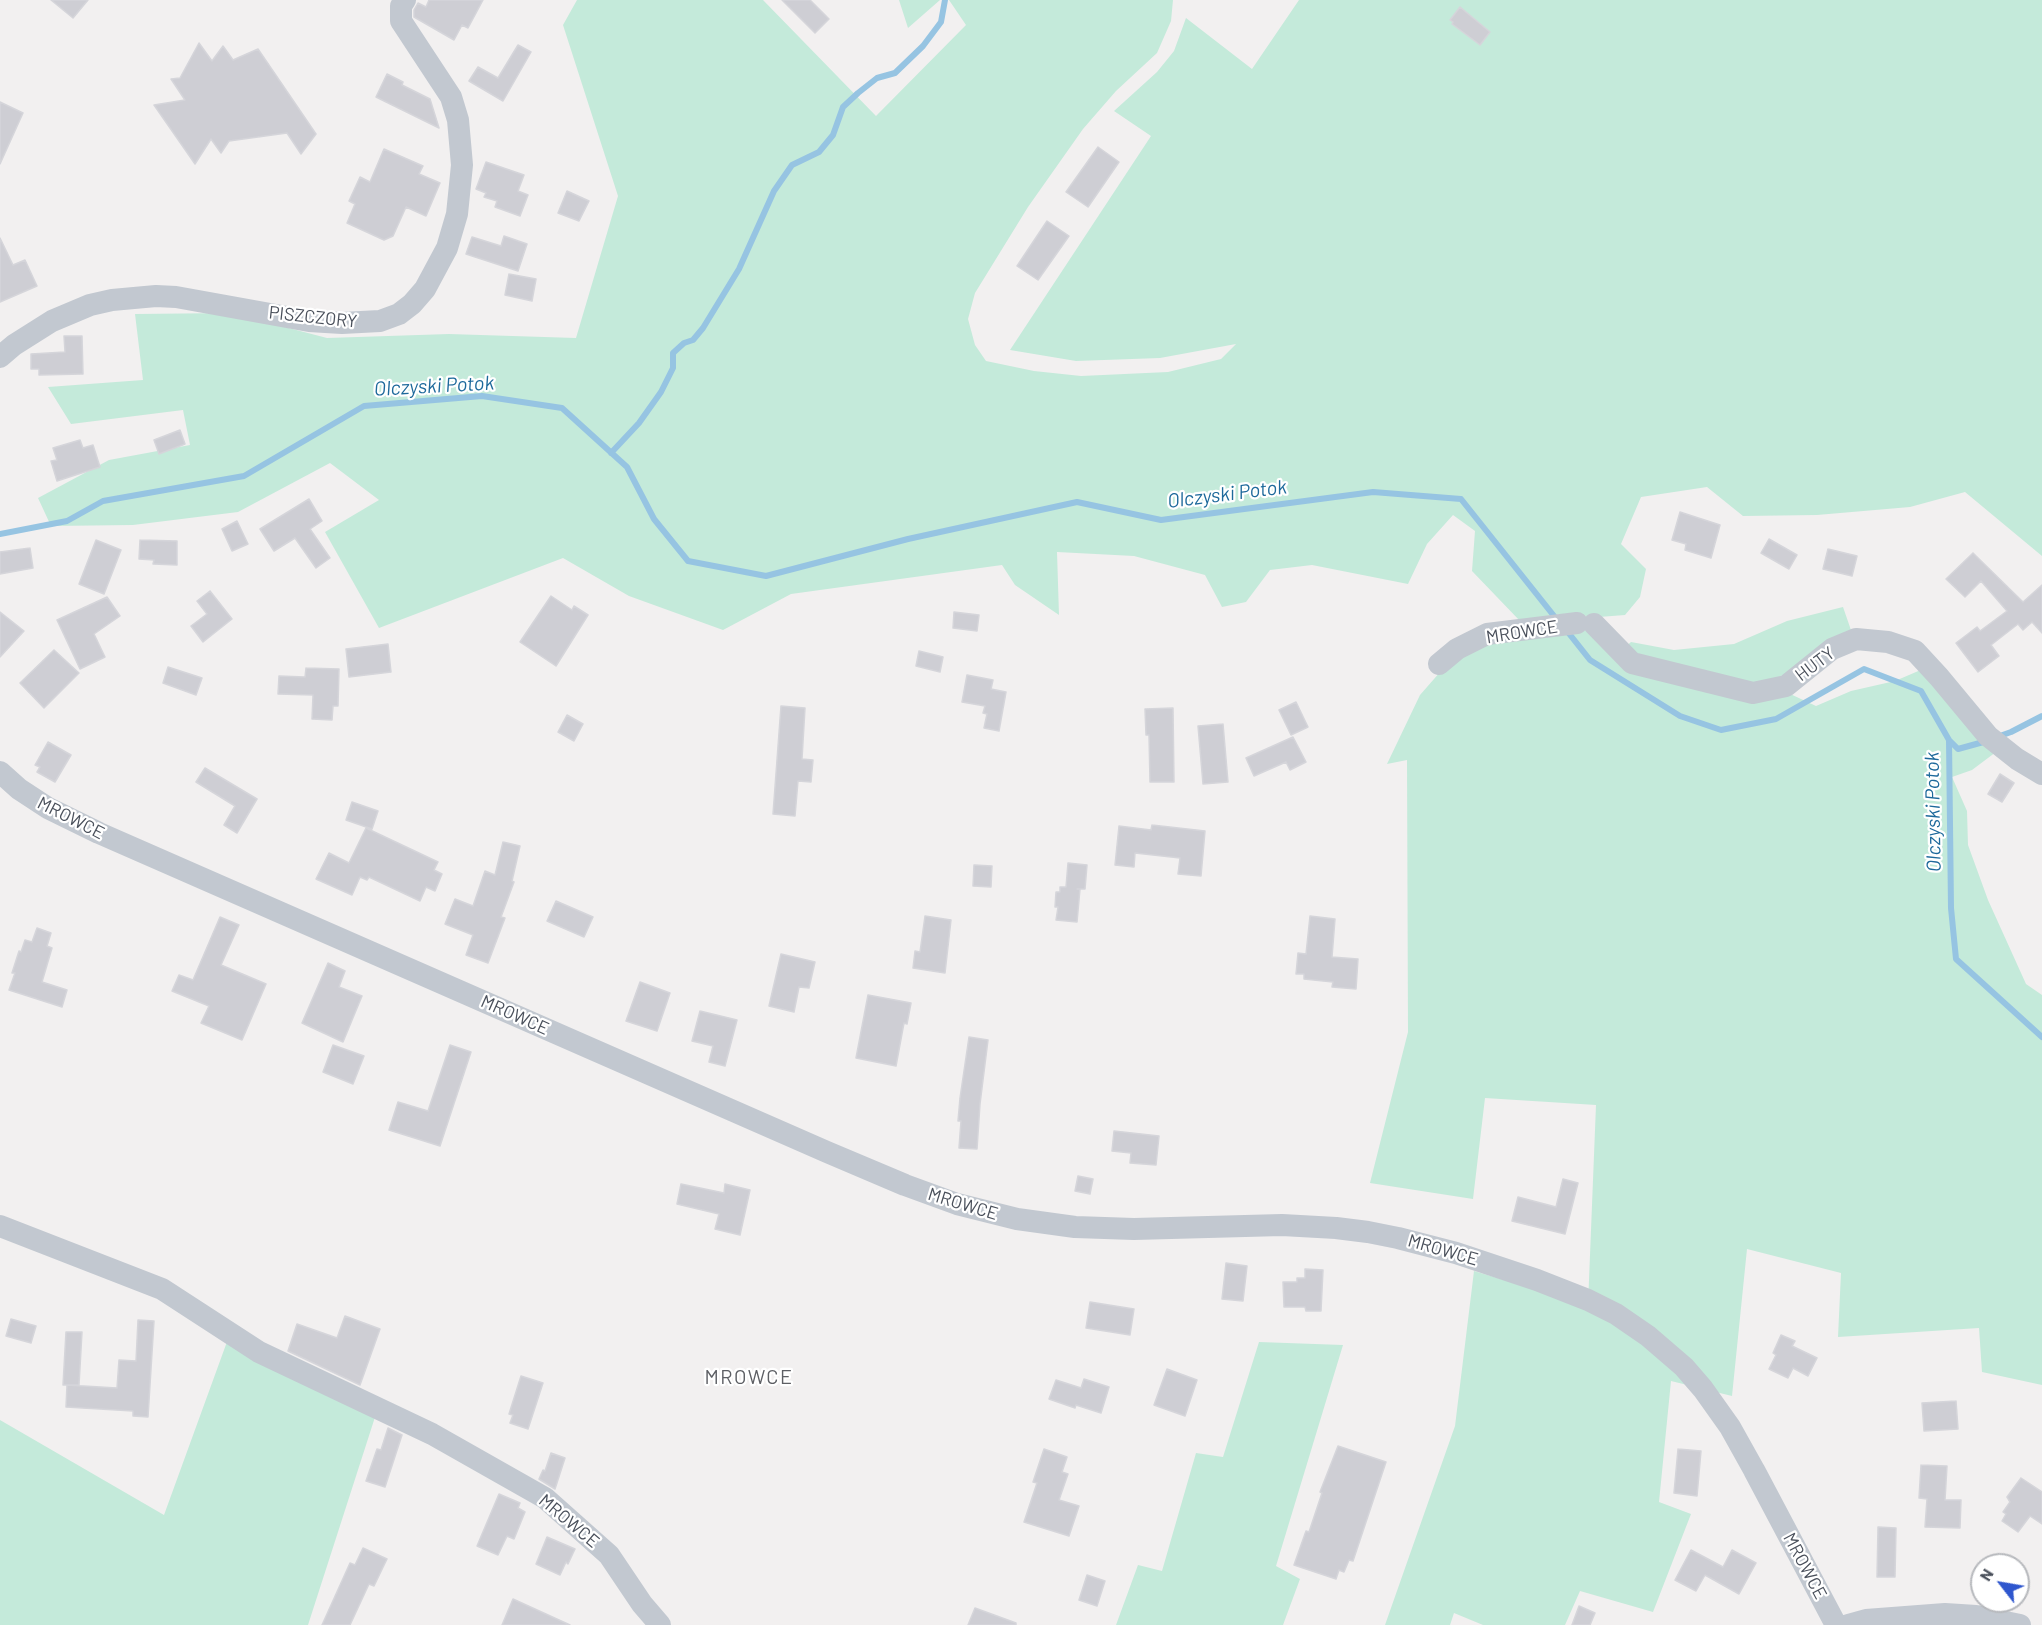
<!DOCTYPE html>
<html>
<head>
<meta charset="utf-8">
<style>
  body { margin:0 }
  #map { position:relative; width:2042px; height:1625px; overflow:hidden; background:#f2f0f0; font-family:Barlow,sans-serif }
  canvas { display:block }
  .north { position:absolute; left:1970px; top:1553px; width:60px; height:60px; box-sizing:border-box; background:#fff; border:2px solid #b7b9bd; border-radius:50%; rotate:301deg; font-size:16px; font-weight:700; line-height:24px; text-align:center; color:#4a505b }
  .north::after { content:''; display:block; margin:auto; width:21px; height:27px; background:#2e56ce; clip-path:polygon(50% 0,100% 100%,50% 72%,0 100%) }
</style>
</head>
<body>
<div id="map">
<canvas width="2042" height="1625"></canvas>
<div class="north">N</div>
</div>
<script>
const ctx = document.querySelector('canvas').getContext('2d');
ctx.lineJoin = 'round';
function fillPath(path, color) {
  ctx.fillStyle = color;
  ctx.fill(path, 'evenodd');
}
function poly(rows) {
  const path = new Path2D();
  for (const r of rows) {
    path.moveTo(r[0], r[1]);
    for (let i = 2; i < r.length; i += 2) path.lineTo(r[i], r[i + 1]);
  }
  return path;
}
function strokePath(path, color, width, dash) {
  ctx.strokeStyle = color;
  ctx.lineWidth = width;
  ctx.lineCap = dash ? 'butt' : 'round';
  ctx.setLineDash(dash || []);
  ctx.stroke(path);
}
function label(font, color, halo, rows, align = 'center') {
  ctx.font = font + ' Barlow,sans-serif';
  ctx.lineWidth = 4.5;
  ctx.setLineDash([]);
  ctx.textBaseline = 'middle';
  ctx.strokeStyle = halo;
  ctx.fillStyle = color;
  for (const [text, x, y, turn = 0] of rows) {
    ctx.save();
    ctx.translate(x, y);
    ctx.rotate((+turn || 0) * Math.PI / 180);
    ctx.textAlign = isNaN(turn) ? turn : align;
    if (halo) ctx.strokeText(text, 0, 0);
    ctx.fillText(text, 0, 0);
    ctx.restore();
  }
}
const green = poly([
  [577,0,763,0,876,116,966,25,949,0,1173,0,1171,21,1157,53,1116,91,1083,129,1028,207,975,293,968,319,975,345,986,361,1034,371,1081,376,1168,372,1221,359,1236,344,1160,358,1076,361,1010,350,1151,136,1114,111,1157,72,1174,51,1186,18,1252,69,1299,0,2042,0,2042,556,1965,492,1910,507,1817,515,1743,516,1707,487,1641,497,1621,544,1646,569,1640,597,1625,615,1599,617,1561,614,1520,621,1472,571,1475,531,1453,515,1427,544,1408,584,1312,565,1270,570,1246,602,1222,607,1205,575,1134,556,1057,552,1059,615,1015,585,1002,565,791,594,723,630,629,596,563,558,379,628,325,532,379,500,330,463,238,512,133,525,51,526,38,498,109,460,190,445,183,410,71,424,48,387,143,380,135,314,231,313,327,338,449,334,576,338,618,196,563,25],
  [899,0,940,0,908,28],
  [1843,607,1852,633,1792,671,1757,687,1644,662,1624,648,1631,642,1674,650,1734,644,1787,621],
  [1589,630,1633,669,1786,692,1816,706,1851,691,1895,681,1923,669,1996,752,1972,770,1952,777,1967,811,1968,845,1988,900,2026,984,2042,995,2042,1385,1982,1372,1979,1328,1838,1337,1841,1273,1747,1249,1732,1396,1671,1381,1659,1502,1691,1514,1653,1612,1580,1591,1565,1625,1483,1625,1454,1613,1450,1625,1385,1625,1455,1426,1474,1271,1588,1305,1596,1105,1485,1098,1473,1199,1370,1183,1408,1032,1407,760,1387,764,1420,695,1455,655,1488,640],
  [228,1339,376,1414,308,1625,0,1625,0,1420,164,1515],
  [1259,1342,1343,1345,1276,1566,1300,1579,1283,1625,1116,1625,1138,1565,1162,1571,1196,1453,1223,1457]
]);
const stream = poly([
  [611,453,639,423,661,392,673,368,673,353,684,343,693,340,703,328,739,269,774,191,792,165,819,152,833,135,843,107,858,93,877,78,895,73,923,46,941,22,945,0],
  [0,534,67,521,103,501,244,476,364,406,482,396,562,408,627,467,654,519,688,561,766,576,908,539,1077,502,1161,520,1373,492,1461,499,1558,621],
  [1567,631,1590,660,1680,716,1721,730,1776,719,1864,669,1921,691,1949,740,1951,908,1956,959,2042,1037],
  [1997,737,2011,732,2042,716],
  [1949,740,1958,749,1987,741]
]);
const building = poly([
  [51,0,88,0,73,18,51,0],
  [429,0,483,0,468,28,462,25,454,40,414,17,414,10,418,3,426,7,429,0],
  [782,0,810,0,829,19,815,33,782,0],
  [1460,7,1490,32,1480,45,1452,24,1453,22,1450,20,1460,7],
  [199,43,212,61,223,46,233,60,258,49,316,134,301,154,287,133,229,141,221,153,211,139,195,164,154,105,185,100,171,79,180,78,199,43],
  [518,45,531,52,503,101,469,81,478,67,498,78,518,45],
  [387,74,403,82,402,85,430,99,439,128,376,97,387,74],
  [0,102,23,113,0,164,0,102],
  [1098,147,1119,162,1088,207,1066,192,1098,147],
  [384,149,423,166,419,174,440,183,426,216,406,207,393,236,384,240,347,223,355,204,349,201,360,177,370,182,384,149],
  [486,162,524,175,518,191,528,195,520,216,495,207,497,201,484,197,486,193,476,189,486,162],
  [567,191,589,201,579,221,558,213,567,191],
  [1047,221,1069,236,1038,280,1017,266,1047,221],
  [504,236,527,244,518,271,466,254,472,237,501,246,504,236],
  [0,238,13,265,25,260,37,286,0,302,0,238],
  [509,274,536,279,532,301,505,295,509,274],
  [64,336,82,336,83,374,39,375,39,369,31,369,31,354,65,352,64,336],
  [180,430,185,444,159,454,154,440,180,430],
  [80,440,83,448,93,445,100,467,57,481,51,461,57,460,53,448,80,440],
  [309,499,322,521,310,529,330,558,316,568,295,538,274,551,260,529,309,499],
  [1680,512,1720,525,1711,558,1685,550,1686,544,1672,540,1680,512],
  [237,521,248,544,232,551,222,529,237,521],
  [1769,539,1797,555,1789,569,1761,553,1769,539],
  [96,540,121,550,104,594,79,584,96,540],
  [140,540,177,541,177,565,153,564,154,560,139,559,140,540],
  [30,548,33,568,0,574,0,552,30,548],
  [1828,549,1857,556,1852,576,1823,569,1828,549],
  [1973,553,2023,602,2042,585,2042,633,2032,622,2023,630,2018,624,1991,645,1999,656,1978,672,1956,643,1977,627,1980,631,2007,611,1981,581,1965,597,1946,579,1973,553],
  [210,591,232,619,203,642,191,626,207,614,197,601,210,591],
  [551,596,572,610,574,606,588,615,556,666,520,642,551,596],
  [107,597,120,616,94,634,105,657,80,669,57,620,107,597],
  [0,612,24,631,0,657,0,612],
  [954,612,979,615,977,631,953,628,954,612],
  [388,644,391,672,349,677,346,649,388,644],
  [54,650,79,673,44,708,20,683,54,650],
  [919,651,943,657,940,672,916,666,919,651],
  [168,667,202,678,196,695,163,683,168,667],
  [306,668,339,669,338,706,333,706,332,720,312,719,313,695,278,694,279,676,305,677,306,668],
  [967,675,993,680,991,689,1006,692,999,731,984,728,987,714,983,713,985,706,962,702,967,675],
  [1296,702,1308,727,1291,735,1279,710,1296,702],
  [781,706,805,708,802,759,813,760,811,782,798,781,795,816,773,814,781,706],
  [1173,708,1174,782,1150,782,1149,735,1146,735,1145,709,1173,708],
  [567,715,583,724,574,741,558,732,567,715],
  [1223,724,1228,782,1203,784,1198,726,1223,724],
  [1293,737,1306,762,1290,770,1286,762,1254,776,1246,758,1293,737],
  [48,742,71,755,55,782,37,772,40,767,35,765,48,742],
  [205,768,257,799,237,833,224,825,235,806,196,782,205,768],
  [2000,774,2014,783,2002,802,1988,794,2000,774],
  [352,802,378,811,372,829,346,820,352,802],
  [1152,825,1205,831,1201,876,1178,874,1180,858,1135,853,1134,867,1115,865,1119,826,1151,830,1152,825],
  [366,828,438,862,434,870,442,874,435,891,426,887,420,901,369,877,367,880,360,877,352,895,316,879,329,853,349,863,366,828],
  [503,842,520,846,512,881,514,882,501,917,505,918,488,963,466,955,473,935,445,924,455,899,473,906,485,871,495,875,503,842],
  [1068,863,1087,865,1085,889,1077,889,1080,889,1077,922,1056,920,1058,907,1055,907,1056,892,1060,892,1060,887,1066,887,1068,863],
  [974,865,992,866,991,887,973,886,974,865],
  [556,901,593,917,584,937,547,921,556,901],
  [925,916,951,920,945,973,913,968,915,951,920,952,925,916],
  [1310,916,1335,919,1332,957,1358,959,1356,989,1332,987,1333,982,1304,979,1304,974,1296,974,1298,953,1306,954,1310,916],
  [220,917,239,925,221,965,266,984,242,1040,201,1023,209,1006,172,991,179,975,193,980,220,917],
  [37,928,51,933,47,946,52,948,42,982,67,990,62,1007,9,990,15,973,12,973,19,951,21,952,25,940,32,942,37,928],
  [781,954,815,962,809,988,799,987,794,1012,769,1006,781,954],
  [328,963,345,971,339,987,362,996,343,1042,302,1023,328,963],
  [640,982,670,993,657,1031,626,1021,640,982],
  [868,995,911,1003,907,1024,904,1023,896,1066,856,1058,868,995],
  [700,1011,737,1020,725,1066,709,1062,713,1046,692,1041,700,1011],
  [969,1037,988,1040,980,1104,977,1149,959,1148,961,1121,958,1121,960,1098,969,1037],
  [333,1045,364,1056,353,1084,323,1072,333,1045],
  [450,1045,471,1052,440,1146,389,1130,398,1102,428,1111,450,1045],
  [1114,1131,1159,1136,1156,1165,1130,1163,1131,1153,1112,1151,1114,1131],
  [1078,1176,1093,1179,1090,1194,1075,1191,1078,1176],
  [1563,1179,1578,1183,1565,1234,1512,1221,1518,1197,1556,1207,1563,1179],
  [681,1184,724,1193,725,1184,750,1190,740,1235,715,1229,719,1214,677,1204,681,1184],
  [1226,1263,1247,1266,1243,1301,1222,1299,1226,1263],
  [1305,1269,1323,1270,1321,1311,1306,1311,1305,1307,1284,1307,1283,1282,1297,1282,1297,1278,1305,1278,1305,1269],
  [1090,1302,1134,1309,1130,1335,1086,1328,1090,1302],
  [345,1316,380,1329,360,1385,288,1351,297,1324,337,1338,345,1316],
  [11,1319,36,1326,31,1343,6,1336,11,1319],
  [138,1320,154,1321,148,1417,133,1416,133,1411,66,1407,67,1385,117,1388,119,1360,136,1361,138,1320],
  [66,1332,82,1332,79,1385,63,1385,66,1332],
  [1781,1335,1795,1341,1792,1346,1817,1358,1808,1376,1793,1368,1788,1378,1769,1369,1776,1355,1773,1353,1781,1335],
  [1167,1369,1197,1380,1185,1416,1154,1405,1167,1369],
  [521,1376,543,1383,528,1429,510,1423,513,1415,509,1414,521,1376],
  [1084,1379,1109,1387,1101,1413,1076,1405,1075,1408,1049,1399,1056,1380,1081,1388,1084,1379],
  [1956,1401,1958,1429,1924,1431,1922,1403,1956,1401],
  [388,1428,402,1435,385,1487,366,1481,377,1449,381,1450,388,1428],
  [1338,1446,1386,1462,1353,1561,1349,1560,1344,1572,1339,1570,1336,1579,1294,1565,1306,1531,1309,1532,1322,1493,1320,1492,1338,1446],
  [1044,1449,1067,1457,1062,1472,1068,1474,1059,1500,1079,1506,1069,1536,1024,1522,1037,1483,1033,1482,1044,1449],
  [1678,1449,1701,1451,1697,1496,1674,1493,1678,1449],
  [551,1453,565,1458,555,1489,539,1479,543,1470,545,1471,551,1453],
  [1921,1465,1947,1466,1945,1500,1961,1500,1960,1528,1925,1527,1927,1499,1919,1498,1921,1465],
  [2021,1478,2042,1492,2042,1524,2030,1516,2018,1532,2002,1521,2006,1514,2003,1512,2010,1502,2007,1497,2021,1478],
  [499,1494,520,1503,518,1508,525,1512,514,1539,507,1536,498,1555,477,1546,499,1494],
  [1878,1527,1896,1528,1895,1577,1877,1577,1878,1527],
  [547,1537,575,1549,568,1564,566,1562,560,1575,536,1564,547,1537],
  [363,1548,387,1559,374,1586,369,1584,350,1625,322,1625,350,1563,355,1565,363,1548],
  [1691,1550,1723,1567,1732,1550,1756,1563,1739,1594,1705,1575,1696,1591,1675,1580,1691,1550],
  [1087,1575,1105,1581,1097,1606,1079,1600,1087,1575],
  [513,1599,570,1625,502,1625,513,1599],
  [1579,1606,1595,1613,1590,1625,1572,1625,1579,1606],
  [975,1608,1016,1623,1016,1625,968,1625,975,1608]
]);
const minor = poly([
  [0,357,14,345,52,321,90,305,112,300,156,296,176,297,309,321,342,323,380,321,399,314,412,304,425,289,447,248,457,214,462,165,458,120,451,97,401,21,401,6,405,0],
  [1594,624,1632,663,1753,693,1786,686,1832,649,1856,639,1888,642,1915,651,1939,677,1988,736,2017,759,2042,774],
  [1439,664,1457,649,1487,634,1577,623],
  [0,772,19,789,48,808,99,833,827,1152,905,1185,957,1204,1017,1219,1075,1227,1134,1229,1282,1225,1336,1228,1368,1232,1398,1238,1456,1253,1537,1280,1588,1300,1616,1314,1648,1336,1684,1367,1703,1389,1730,1427,1754,1470,1836,1625],
  [0,1226,162,1289,259,1352,432,1434,545,1498,609,1555,642,1604,660,1625],
  [1848,1625,1866,1620,1945,1614,1976,1616,2020,1625]
]);
const streetNames = [
  ["PISZCZORY",313,317,6],
  ["MROWCE",1522,632,-9],
  ["HUTY",1815,664,-37],
  ["MROWCE",71,818,27],
  ["MROWCE",515,1015,24],
  ["MROWCE",963,1204,17],
  ["MROWCE",1443,1250,16],
  ["MROWCE",569,1521,40],
  ["MROWCE",1805,1566,62]
];
const waterNames = [
  ["Olczyski Potok",434,386,-3],
  ["Olczyski Potok",1227,494,-7],
  ["Olczyski Potok",1933,812,-91]
];
const neighbourhoodNames = [
  ["MROWCE",749,1377]
];
fillPath(green, '#c4eada');
strokePath(stream, '#96c4e2', 6);
fillPath(building, '#ceced4');
strokePath(building, '#d5d5da', 1.5);
strokePath(minor, '#c2c8d0', 22);
label('18px', '#4a505b', '#fff', streetNames);
label('italic 20px', '#1d699b', '#fff', waterNames);
ctx.letterSpacing = '1.5px';
label('20px', '#5d5f64', '#fff', neighbourhoodNames);
ctx.letterSpacing = '0px';
</script>
</body>
</html>
